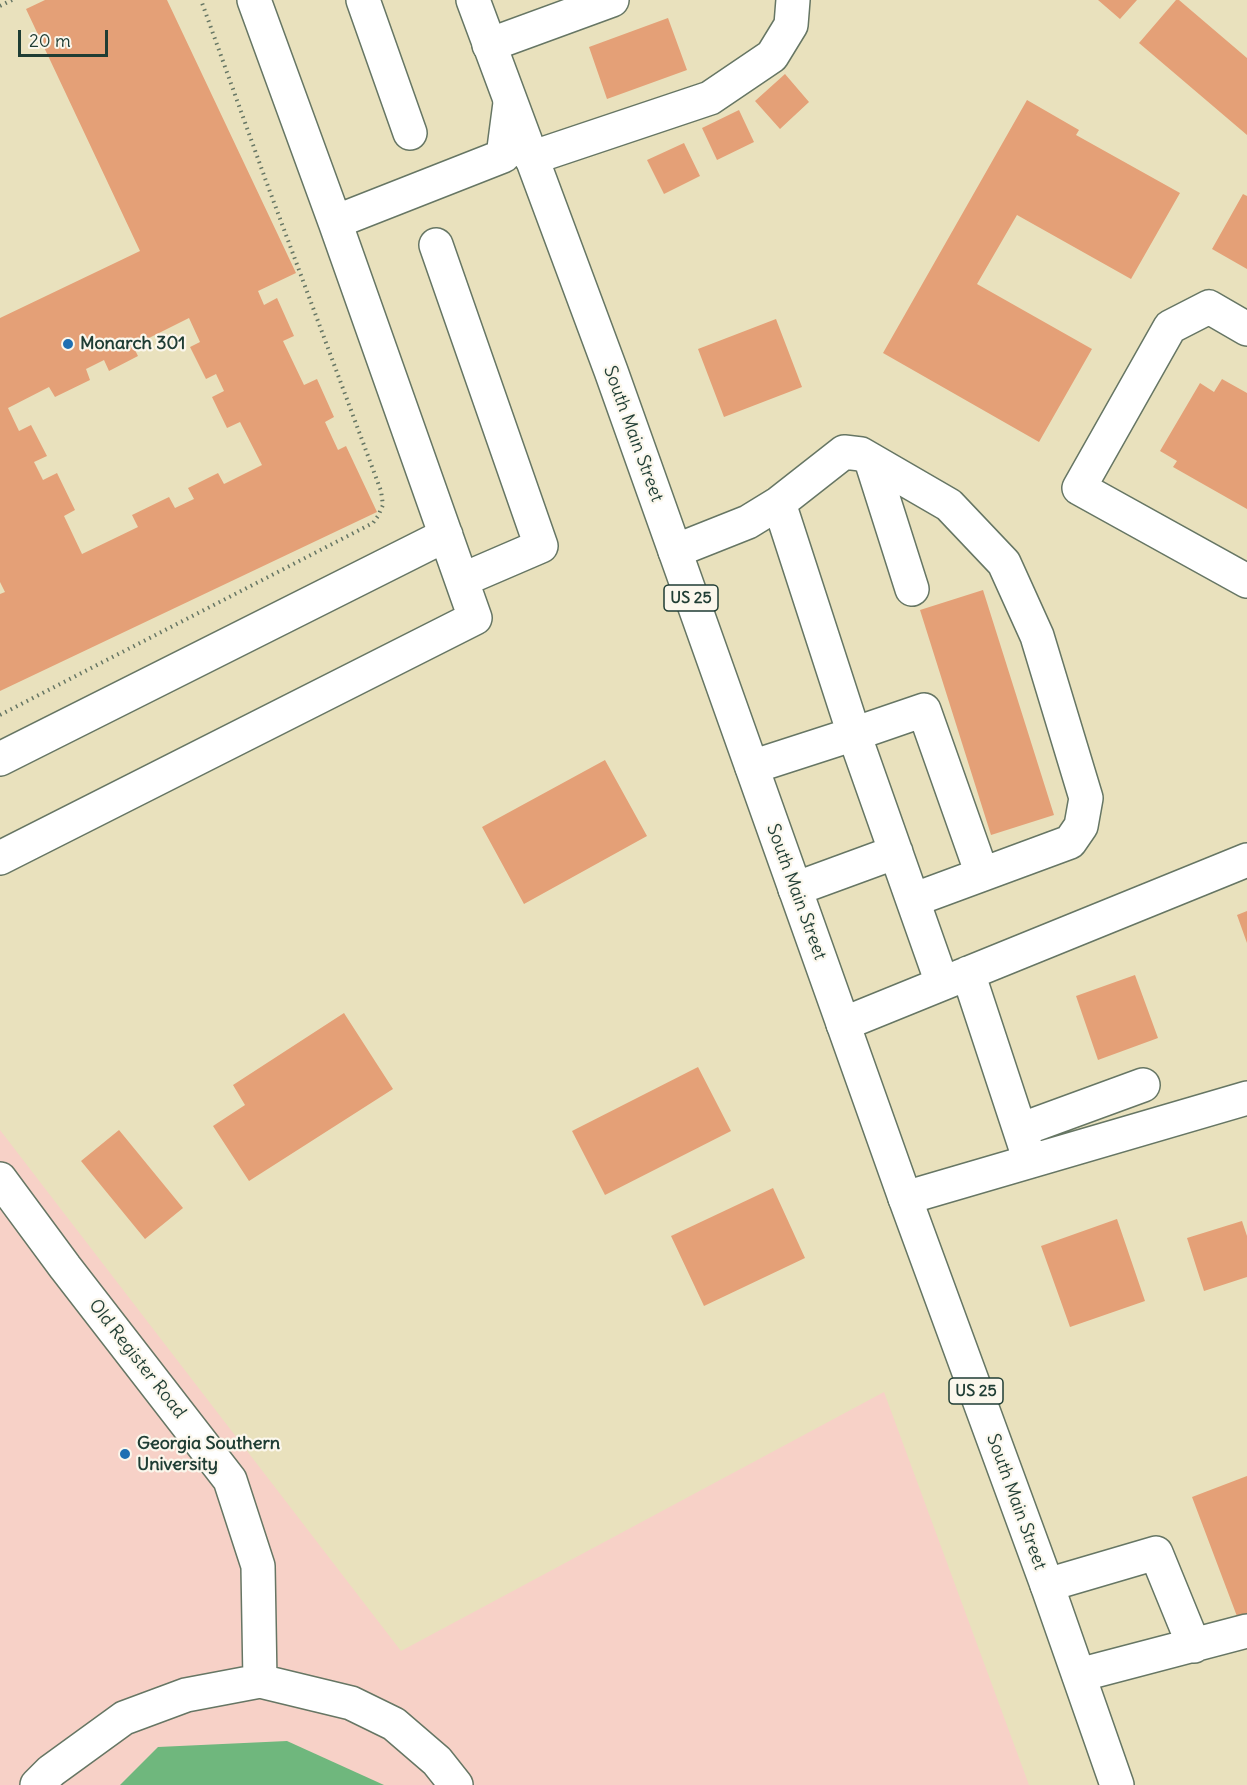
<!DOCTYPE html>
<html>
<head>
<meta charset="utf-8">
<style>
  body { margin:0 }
  #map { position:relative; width:1247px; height:1785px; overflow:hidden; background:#e9e1bd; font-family:Delius,sans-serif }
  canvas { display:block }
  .scale { position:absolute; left:18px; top:30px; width:90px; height:27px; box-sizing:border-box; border:3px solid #1f3d34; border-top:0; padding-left:8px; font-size:18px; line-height:21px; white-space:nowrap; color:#1f3d34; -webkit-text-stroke:4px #fbf7ec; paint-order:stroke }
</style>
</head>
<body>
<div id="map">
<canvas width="1247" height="1785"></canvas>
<div class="scale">20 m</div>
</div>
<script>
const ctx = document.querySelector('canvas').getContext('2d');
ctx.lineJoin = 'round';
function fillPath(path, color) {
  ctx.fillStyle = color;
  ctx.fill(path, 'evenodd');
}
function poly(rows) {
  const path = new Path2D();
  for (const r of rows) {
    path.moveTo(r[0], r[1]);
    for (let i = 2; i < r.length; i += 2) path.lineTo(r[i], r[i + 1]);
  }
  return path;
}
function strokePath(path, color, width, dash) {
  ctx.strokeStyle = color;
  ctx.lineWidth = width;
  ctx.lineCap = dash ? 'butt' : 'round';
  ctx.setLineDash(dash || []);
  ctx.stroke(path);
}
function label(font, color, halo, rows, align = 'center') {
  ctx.font = font + ' Delius,sans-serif';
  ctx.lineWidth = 4.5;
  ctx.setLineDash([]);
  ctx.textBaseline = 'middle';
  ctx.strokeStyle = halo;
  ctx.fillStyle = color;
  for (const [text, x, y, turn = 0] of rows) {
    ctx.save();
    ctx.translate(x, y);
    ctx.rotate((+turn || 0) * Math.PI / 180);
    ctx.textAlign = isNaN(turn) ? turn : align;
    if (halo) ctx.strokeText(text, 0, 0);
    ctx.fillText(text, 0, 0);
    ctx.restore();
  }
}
const built = poly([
  [0,1130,401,1651,884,1392,1029,1785,0,1785]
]);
const forest = poly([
  [287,1741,384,1785,120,1785,158,1747]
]);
const building = poly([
  [45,0,167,0,296,273,258,291,264,305,277,298,294,336,283,341,304,385,317,379,334,417,325,422,338,450,346,446,377,512,0,691,0,594,5,592,0,582,0,318,140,251,26,9],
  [189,318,200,342,190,347,206,379,216,374,224,391,212,397,227,428,240,422,262,465,224,484,218,473,188,488,194,499,175,508,169,497,132,515,138,527,82,554,64,516,75,510,57,473,43,480,34,462,47,456,31,425,19,431,8,408,49,387,55,397,90,380,86,369,104,360,109,371,138,356,133,346],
  [1098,0,1137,0,1120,19],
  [1176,0,1179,0,1247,58,1247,135,1139,43],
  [668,18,687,70,607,99,589,47],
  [785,74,809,102,780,129,755,101],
  [1027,100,1079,130,1076,135,1180,193,1131,279,1017,215,977,284,1092,349,1039,442,883,353],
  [739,110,754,142,717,160,702,128],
  [684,143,700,176,664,194,647,160],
  [1243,194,1247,196,1247,269,1212,249],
  [776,319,802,387,724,417,698,349],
  [1222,379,1247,393,1247,509,1173,467,1177,461,1160,451,1200,383,1214,392],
  [983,590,1054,815,991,835,920,610],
  [605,760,647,836,524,904,482,827],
  [1247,911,1247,943,1237,915],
  [1135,975,1158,1038,1098,1060,1076,996],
  [344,1013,393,1089,249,1181,213,1126,245,1105,233,1085],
  [698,1067,731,1131,605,1195,572,1131],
  [119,1130,183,1208,145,1239,81,1161],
  [773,1188,805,1258,704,1306,671,1236],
  [1117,1219,1145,1301,1070,1327,1041,1246],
  [1242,1221,1247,1236,1247,1277,1204,1291,1187,1238],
  [1247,1476,1247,1616,1238,1619,1192,1497]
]);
const path = poly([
  [0,6,12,0],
  [0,715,373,523,378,516,383,505,381,491,266,181,201,0]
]);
const minor = poly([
  [254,0,335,222],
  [363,0,410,133],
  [489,45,612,0],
  [531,158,710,98,772,56,791,25,793,0],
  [436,245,541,546,462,580],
  [1247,329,1209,307,1170,327,1079,488,1247,581],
  [871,460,912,589],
  [779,503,854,734,942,983],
  [675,551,748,522,779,503,844,452,861,454,949,505,1004,563,1037,636,1086,798,1081,826,1070,842,913,900],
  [0,759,446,535],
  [752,767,854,734,924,710,982,874],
  [0,858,475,618,335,222,503,156,510,103],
  [795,889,896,852],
  [968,973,1030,1161],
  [843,1024,1247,860],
  [1020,1130,1143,1085],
  [0,1179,65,1267,230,1480,258,1566,260,1681],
  [905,1198,1247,1098],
  [1047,1585,1156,1553,1194,1646],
  [1079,1675,1247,1631],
  [37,1785,51,1771,124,1718,186,1695,260,1681,351,1703,394,1724,437,1761,456,1785]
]);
const major = poly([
  [473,0,611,371,905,1198,1047,1585,1117,1785]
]);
const markers = [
  [68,344,6,"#1f6fb2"],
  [125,1454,6,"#1f6fb2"]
];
const shields = [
  [691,598,54],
  [976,1391,54]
];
const shieldNames = [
  ["US 25",691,598],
  ["US 25",976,1391]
];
const poiNames = [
  ["Monarch 301",80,344],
  ["Georgia Southern",137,1444],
  ["University",137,1465]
];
const streetNames = [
  ["South Main Street",633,434,70],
  ["South Main Street",796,892,70],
  ["Old Register Road",137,1359,52],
  ["South Main Street",1016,1502,70]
];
fillPath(built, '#f7d1c7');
fillPath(forest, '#6fb77d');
fillPath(building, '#e4a077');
strokePath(minor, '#667664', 36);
strokePath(major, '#667664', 36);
strokePath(path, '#667664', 4, [1.5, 4.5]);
strokePath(minor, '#fff', 33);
strokePath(major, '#fff', 33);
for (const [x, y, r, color] of markers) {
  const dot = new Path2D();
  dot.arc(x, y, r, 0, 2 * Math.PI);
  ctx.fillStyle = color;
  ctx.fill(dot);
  strokePath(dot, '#fbf7ec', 2);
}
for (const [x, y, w] of shields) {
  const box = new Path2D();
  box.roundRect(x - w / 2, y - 13, w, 26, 4.5);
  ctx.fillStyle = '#fbf7ec';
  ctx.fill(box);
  strokePath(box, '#1f3d34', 1.5);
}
label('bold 16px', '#1f3d34', null, shieldNames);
label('bold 18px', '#1f3d34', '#fbf7ec', poiNames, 'left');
label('18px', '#1f3d34', '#fbf7ec', streetNames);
</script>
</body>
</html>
